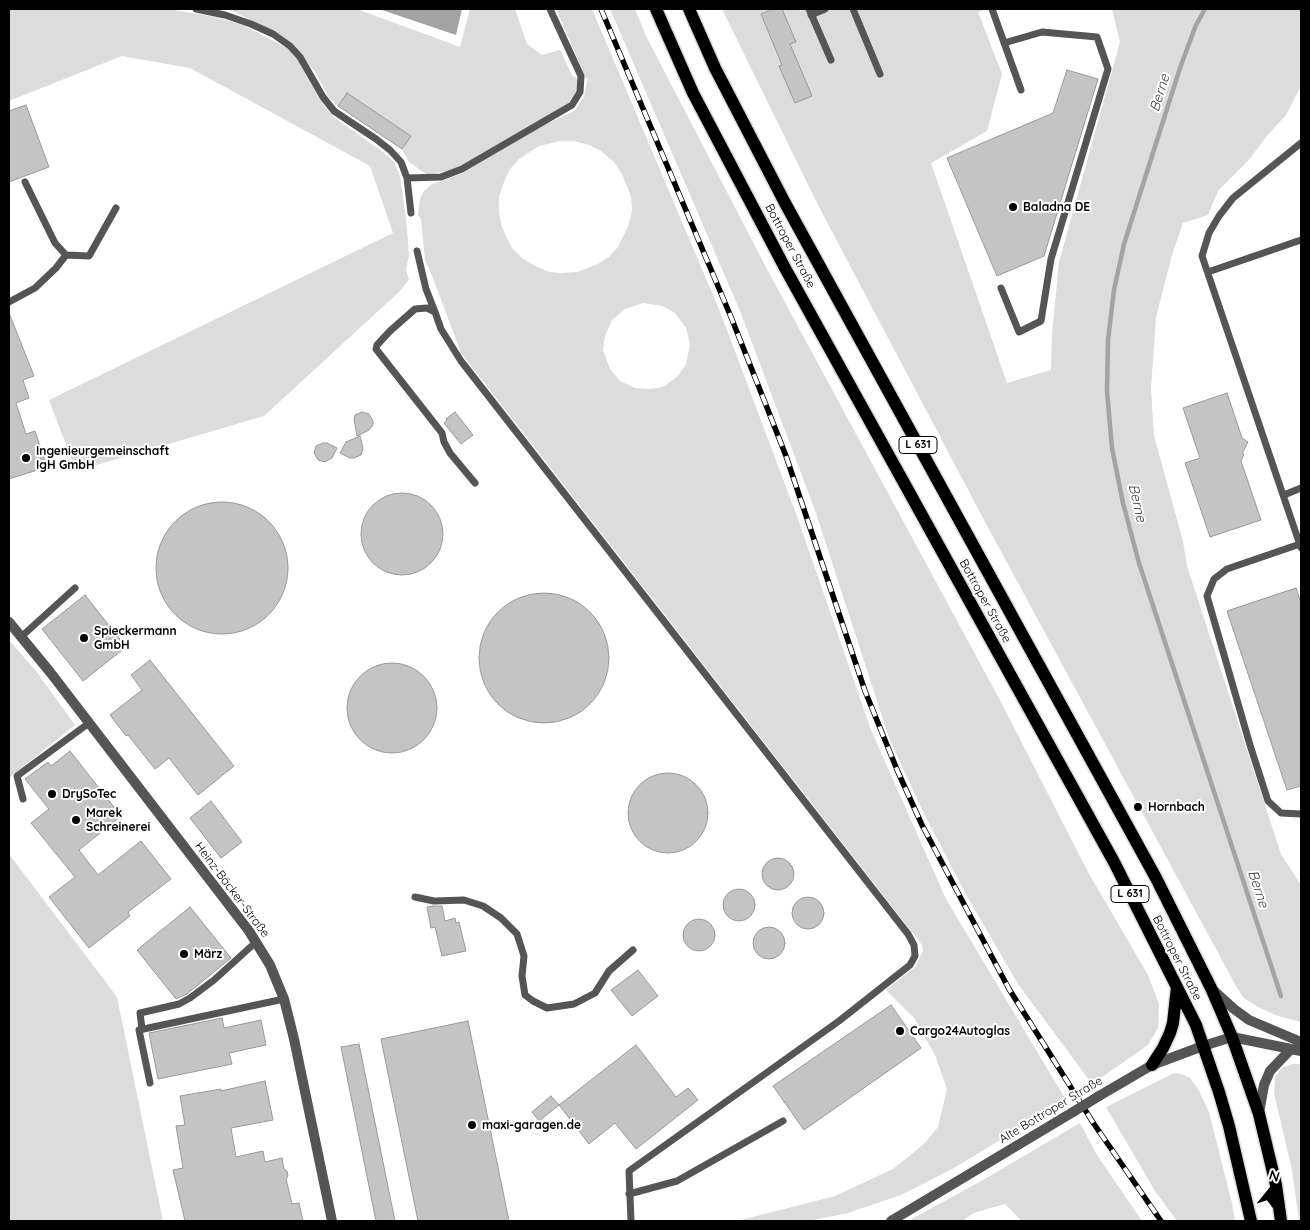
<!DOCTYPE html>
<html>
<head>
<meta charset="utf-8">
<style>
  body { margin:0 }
  #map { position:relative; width:1310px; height:1230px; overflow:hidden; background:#fff; font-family:Quicksand,sans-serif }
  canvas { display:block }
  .frame { position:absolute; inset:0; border:10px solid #000; pointer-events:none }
  .north { position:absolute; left:1245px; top:1165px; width:50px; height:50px; -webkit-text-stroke:4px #fff; paint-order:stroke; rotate:17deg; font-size:14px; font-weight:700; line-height:20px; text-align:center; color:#000 }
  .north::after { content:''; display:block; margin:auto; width:18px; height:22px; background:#000; clip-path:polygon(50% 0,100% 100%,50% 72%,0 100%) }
</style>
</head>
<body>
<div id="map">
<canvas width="1310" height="1230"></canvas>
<div class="frame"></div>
<div class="north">N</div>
</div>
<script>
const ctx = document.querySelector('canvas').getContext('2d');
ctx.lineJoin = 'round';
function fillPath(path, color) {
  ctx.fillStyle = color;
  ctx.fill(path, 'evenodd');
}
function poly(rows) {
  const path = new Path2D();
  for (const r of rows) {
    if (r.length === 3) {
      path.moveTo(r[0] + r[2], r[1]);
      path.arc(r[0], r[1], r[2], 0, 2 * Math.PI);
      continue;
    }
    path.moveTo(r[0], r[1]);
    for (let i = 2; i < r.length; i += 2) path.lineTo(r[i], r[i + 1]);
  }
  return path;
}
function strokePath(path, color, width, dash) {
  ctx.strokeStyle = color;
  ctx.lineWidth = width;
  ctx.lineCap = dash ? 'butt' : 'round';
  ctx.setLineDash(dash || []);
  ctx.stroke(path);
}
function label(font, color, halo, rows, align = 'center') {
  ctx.font = font + ' Quicksand,sans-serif';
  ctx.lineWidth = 4;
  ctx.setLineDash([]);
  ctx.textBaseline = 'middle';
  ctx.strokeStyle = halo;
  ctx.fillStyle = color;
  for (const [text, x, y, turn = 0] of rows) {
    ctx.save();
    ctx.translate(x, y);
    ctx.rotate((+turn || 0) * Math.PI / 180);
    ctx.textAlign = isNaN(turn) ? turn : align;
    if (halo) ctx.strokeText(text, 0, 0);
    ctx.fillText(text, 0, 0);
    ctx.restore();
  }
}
const green = poly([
  [9,9,168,9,215,17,243,25,287,48,298,58,306,76,325,107,335,118,383,152,394,162,400,176,406,218,409,256,406,269,409,280,399,292,264,416,76,471,49,400,393,233,370,166,190,68,122,56,9,101],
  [228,9,357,9,460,47,470,9,515,9,527,44,542,55,560,50,572,75,577,79,577,90,568,103,485,154,449,171,426,174,409,162,402,149,410,135,347,94,338,106,329,98,315,72,292,44,271,30],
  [556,9,592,9,721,314,798,519,871,730,946,899,1066,1100,954,1168,901,1195,848,1213,808,1221,737,1221,835,1196,893,1169,924,1144,938,1127,947,1089,935,1055,914,1018,886,990,915,967,923,951,922,945,461,353,431,273,425,260,421,219,418,215,420,199,424,191,431,185,463,173,542,126,574,111,584,97,587,80,590,81,586,78],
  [561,141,574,141,589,145,601,151,614,162,622,174,631,197,632,210,629,224,618,247,609,257,598,264,577,272,561,273,550,272,535,266,522,258,512,248,506,236,501,224,499,212,499,197,504,182,510,169,519,159,539,146],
  [643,303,663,306,675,313,686,328,690,344,686,364,678,376,663,387,650,389,635,388,620,381,610,369,603,350,605,336,612,320,625,309],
  [610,9,635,9,646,36,768,271,1002,704,1088,872,1148,975,1159,1004,1158,1028,1148,1045,1092,1084,1018,984,968,898,925,816,889,738,816,513,740,311],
  [722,9,987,9,978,12,1002,74,987,131,931,163,1007,383,1051,370,1052,334,1059,262,1120,42,1112,9,1301,9,1301,86,1286,115,1266,137,1248,161,1218,191,1208,215,1183,223,1172,255,1156,317,1151,388,1154,436,1183,541,1187,566,1281,854,1301,885,1301,1022,1278,1016,1258,1007,1244,998,1236,986,984,520,818,205],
  [9,640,36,671,75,725,9,778],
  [9,854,117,997,163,1221,9,1221],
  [1292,1064,1301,1064,1301,1221,1299,1221,1292,1170,1274,1093,1275,1077,1282,1068],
  [1174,1073,1182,1074,1190,1078,1198,1089,1209,1112,1232,1203,1235,1221,1177,1221,1155,1191,1106,1107],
  [1080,1123,1097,1155,1142,1221,1022,1221,1005,1204,974,1213,962,1221,908,1221,983,1180]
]);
const water = poly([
  [379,9,462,9,456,35]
]);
const stream = poly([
  [1205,9,1196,25,1180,68,1124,244,1114,290,1108,340,1107,391,1112,448,1123,503,1139,563,1281,996]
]);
const building = poly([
  [774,9,782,9,796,42,790,44,812,96,795,103,779,66,782,65,761,14,774,9],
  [1067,70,1098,79,1044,256,997,276,947,158,1053,113,1067,70],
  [347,93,411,136,402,149,338,106,347,93],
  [26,105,49,167,9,182,9,111,26,105],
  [9,313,34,376,23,380,29,398,16,403,26,434,35,431,47,467,9,479,9,313],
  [1227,393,1242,438,1248,442,1242,454,1244,454,1241,461,1261,520,1210,537,1185,463,1200,458,1183,408,1227,393],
  [362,412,369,414,373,421,373,425,369,430,357,436,354,419,355,415,362,412],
  [455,412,473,435,461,444,444,423,447,420,446,419,455,412],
  [360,436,363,448,361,455,354,458,350,458,340,453,346,442,360,436],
  [323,443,327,443,337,448,332,458,325,462,318,460,314,453,316,446,323,443],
  [402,534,41],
  [222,568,66],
  [1296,588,1301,603,1301,786,1287,790,1227,611,1296,588],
  [544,658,65],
  [85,595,126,647,83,681,42,629,85,595],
  [150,660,234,766,198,795,169,758,155,769,128,735,126,736,110,715,142,690,131,675,150,660],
  [392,708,45],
  [70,751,121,816,79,850,98,875,141,841,171,879,128,912,130,916,89,948,49,897,75,877,31,823,49,809,25,779,48,762,51,766,70,751],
  [668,813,40],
  [211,801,242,842,221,858,190,818,211,801],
  [778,874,16],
  [739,905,16],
  [808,913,16],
  [433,906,442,906,445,921,455,918,456,923,459,922,466,951,442,956,435,927,431,928,427,907,433,906],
  [190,907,231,958,187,994,176,999,137,950,190,907],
  [699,935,16],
  [769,943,16],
  [638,970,658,996,632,1016,611,990,638,970],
  [891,1005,921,1048,804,1130,773,1086,891,1005],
  [222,1018,224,1028,261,1020,266,1045,229,1053,232,1064,158,1079,149,1033,222,1018],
  [468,1021,509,1221,418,1221,381,1039,468,1021],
  [359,1044,395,1221,376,1221,341,1047,359,1044],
  [636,1045,676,1097,688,1088,698,1100,636,1149,615,1123,589,1144,559,1105,636,1045],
  [265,1081,273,1120,231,1128,236,1157,263,1151,265,1162,282,1158,284,1169,287,1171,288,1176,286,1179,292,1204,299,1203,303,1221,185,1221,173,1170,183,1168,176,1126,185,1125,180,1096,221,1089,221,1091,265,1081],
  [551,1096,559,1105,539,1121,532,1112,551,1096]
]);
const service = poly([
  [196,9,225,15,251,24,273,34,290,46,300,57,323,97,334,111,376,139,390,150,401,162,407,178,411,213],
  [809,9,831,60],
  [853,9,880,74],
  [992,9,1021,90],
  [811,15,825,9],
  [1301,143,1233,198,1219,216,1209,233,1202,256,1301,548],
  [407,178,441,177,462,169,572,105,580,92,581,76,550,9],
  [25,182,55,243,66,255,89,256,116,208],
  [417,251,426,289,435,312],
  [1208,272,1301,240],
  [1001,288,1019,332,1041,321,1051,259,1108,69,1097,37,1042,32,1004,43],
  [9,302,35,288,56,268,66,255],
  [475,483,450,453,444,442,442,433,376,349,377,345,390,331,415,309,427,308,435,312,441,329,461,361,908,934,914,945,915,956,910,965,839,1021,629,1171,631,1221],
  [1284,495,1301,488],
  [1300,544,1227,569,1214,579,1207,596,1250,745,1268,801,1281,813,1301,814],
  [21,637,75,588],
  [23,799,17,776,89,723],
  [415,897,434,901,464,900,483,906,501,918,517,934,524,956,522,976,525,995,533,1001,547,1008,574,1004,595,993,609,971,633,950],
  [142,1029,140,1013,179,1004,190,998,214,980,256,942],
  [150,1083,139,1030,284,999],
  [629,1194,677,1181,783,1121]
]);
const minor = poly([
  [9,622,50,672,249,931,270,965,284,999,294,1039,332,1221],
  [1213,990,1234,1009,1249,1020,1301,1042],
  [1232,1037,1301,1051],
  [1259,1113,1264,1085,1270,1071,1291,1049]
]);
const tertiary = poly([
  [1099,1096,1152,1065,1203,1046,1232,1037],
  [891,1221,1073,1112]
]);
const primary = poly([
  [656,9,693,93,785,268,1114,862,1196,1025,1219,1092,1229,1126,1251,1221],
  [689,9,715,68,785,203,1156,878,1211,988,1232,1037,1259,1114,1276,1185,1281,1221],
  [1152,1065,1163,1048,1170,1033,1173,1023,1177,987]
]);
const rail = poly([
  [601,9,731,317,766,405,786,456,865,691,898,772,922,825,1009,989,1094,1124,1161,1221]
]);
const tertiaryBridge = poly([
  [1073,1112,1099,1096]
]);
const markers = [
  [1013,207,5,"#000"],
  [26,458,5,"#000"],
  [84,638,5,"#000"],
  [52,794,5,"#000"],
  [1138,807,5,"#000"],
  [76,820,5,"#000"],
  [184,954,5,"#000"],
  [900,1031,5,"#000"],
  [472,1125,5,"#000"]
];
const shields = [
  [918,445,38],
  [1130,894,38]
];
const shieldNames = [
  ["L 631",918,445],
  ["L 631",1130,894]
];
const poiNames = [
  ["Baladna DE",1023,207],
  ["Ingenieurgemeinschaft",36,451],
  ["IgH GmbH",36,465],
  ["Spieckermann",94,631],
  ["GmbH",94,645],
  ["DrySoTec",62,794],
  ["Hornbach",1148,807],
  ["Marek",86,813],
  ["Schreinerei",86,827],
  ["März",194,954],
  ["Cargo24Autoglas",910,1031],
  ["maxi-garagen.de",482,1125]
];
const streetNames = [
  ["Bottroper Straße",790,246,62],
  ["Bottroper Straße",985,601,61],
  ["Heinz-Bäcker-Straße",232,890,53],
  ["Bottroper Straße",1177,958,63],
  ["Alte Bottroper Straße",1051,1110,-31]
];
const waterNames = [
  ["Berne",1160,93,-73],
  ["Berne",1137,503,77],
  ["Berne",1258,889,72]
];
fillPath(green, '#dcdcdc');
fillPath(water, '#a3a3a3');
strokePath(stream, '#a3a3a3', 4.5);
fillPath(building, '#c4c4c4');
strokePath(building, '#999', 1);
strokePath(primary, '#dbdbdb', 15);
strokePath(service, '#555', 7);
strokePath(minor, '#555', 10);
strokePath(tertiary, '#555', 10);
strokePath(primary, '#000', 12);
strokePath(rail, '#000', 5.5);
strokePath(rail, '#fff', 4, [11]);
strokePath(tertiaryBridge, '#555', 10);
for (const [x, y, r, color] of markers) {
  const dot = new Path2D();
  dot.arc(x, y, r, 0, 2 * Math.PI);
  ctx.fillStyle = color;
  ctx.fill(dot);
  strokePath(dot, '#fff', 2);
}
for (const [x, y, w] of shields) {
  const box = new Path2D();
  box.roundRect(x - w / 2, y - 8.5, w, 17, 4);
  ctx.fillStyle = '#fff';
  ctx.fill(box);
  strokePath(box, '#000', 1);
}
label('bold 11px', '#000', null, shieldNames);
label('bold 12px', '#000', '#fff', poiNames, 'left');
label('12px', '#000', '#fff', streetNames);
label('italic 14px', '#444', '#fff', waterNames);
</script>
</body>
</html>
